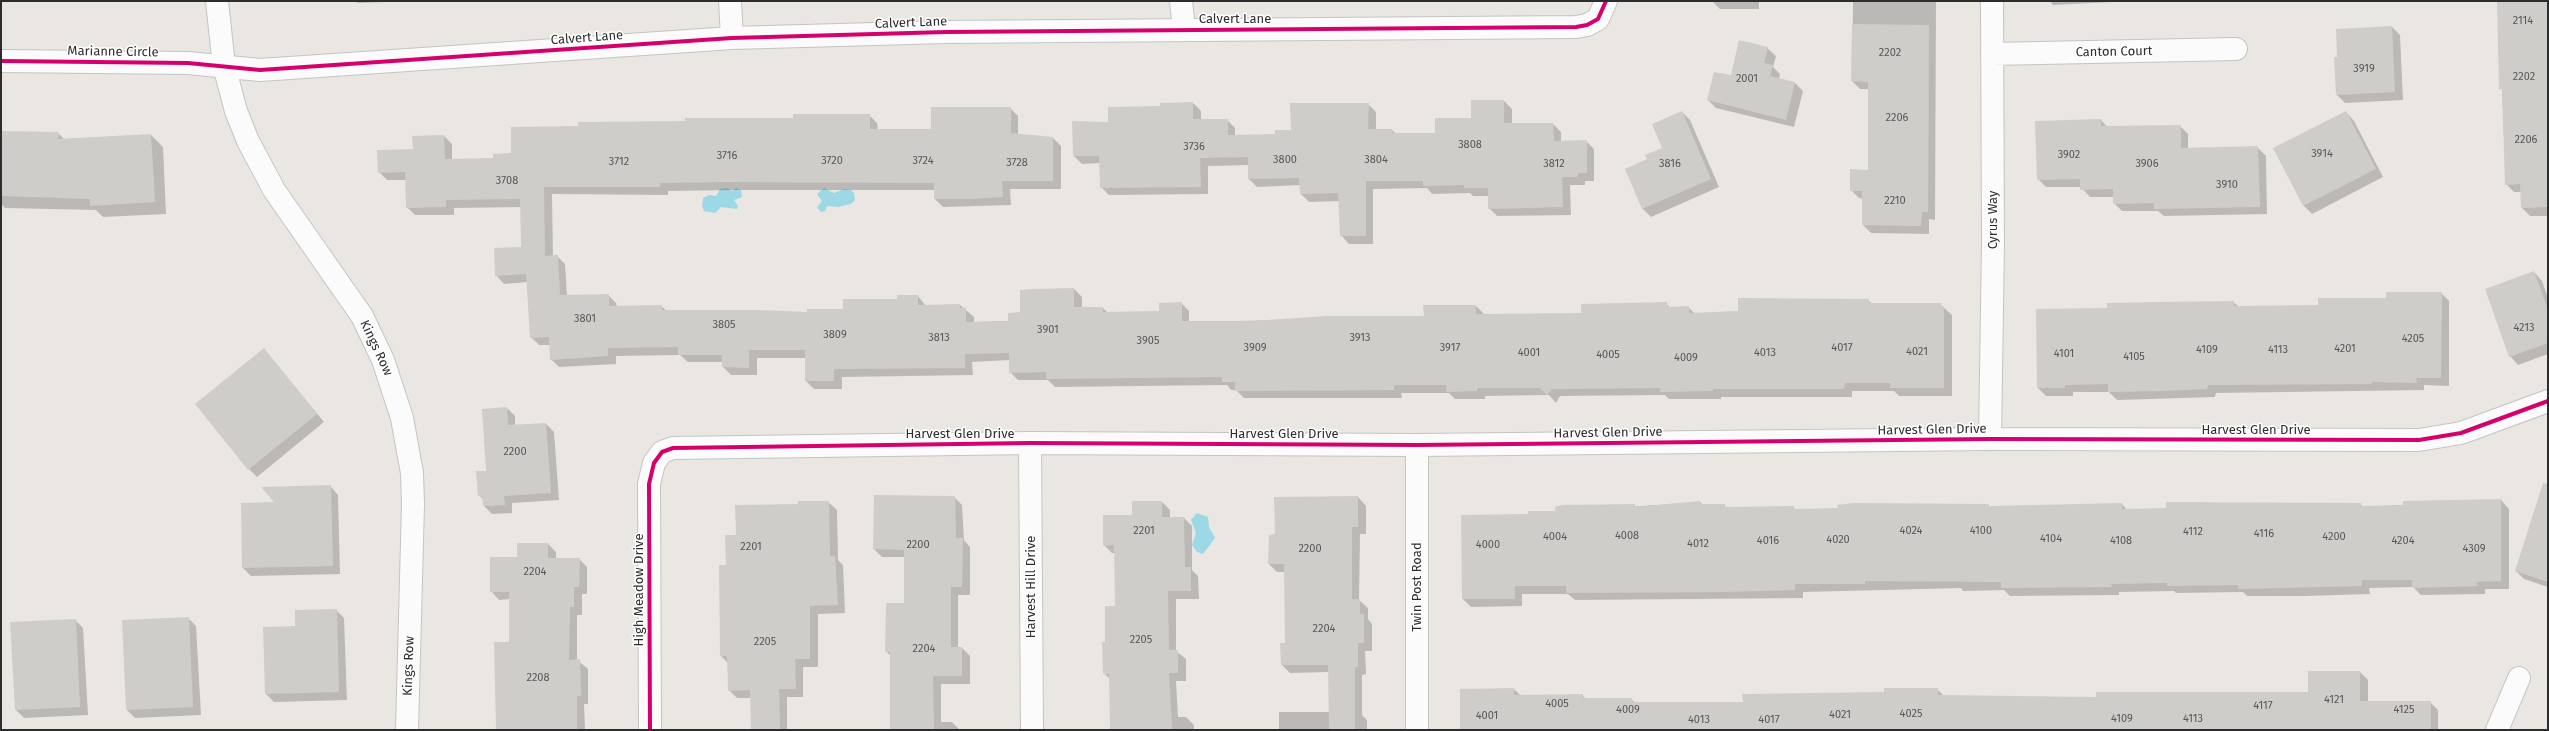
<!DOCTYPE html>
<html>
<head>
<meta charset="utf-8">
<style>
  body { margin:0 }
  #map { position:relative; width:2549px; height:731px; overflow:hidden; background:#eae7e3; font-family:"Fira Sans",sans-serif }
  canvas { display:block }
  .frame { position:absolute; inset:0; border:2px solid #2d2d2d; pointer-events:none }
</style>
</head>
<body>
<div id="map">
<canvas width="2549" height="731"></canvas>
<div class="frame"></div>
</div>
<script>
const ctx = document.querySelector('canvas').getContext('2d');
ctx.lineJoin = 'round';
function fillPath(path, color) {
  ctx.fillStyle = color;
  ctx.fill(path, 'evenodd');
}
function poly(rows) {
  const path = new Path2D();
  for (const r of rows) {
    path.moveTo(r[0], r[1]);
    for (let i = 2; i < r.length; i += 2) path.lineTo(r[i], r[i + 1]);
  }
  return path;
}
function strokePath(path, color, width, dash) {
  ctx.strokeStyle = color;
  ctx.lineWidth = width;
  ctx.lineCap = dash ? 'butt' : 'round';
  ctx.setLineDash(dash || []);
  ctx.stroke(path);
}
function label(font, color, halo, rows, align = 'center') {
  ctx.font = font + ' "Fira Sans",sans-serif';
  ctx.lineWidth = 3;
  ctx.setLineDash([]);
  ctx.textBaseline = 'middle';
  ctx.strokeStyle = halo;
  ctx.fillStyle = color;
  for (const [text, x, y, turn = 0] of rows) {
    ctx.save();
    ctx.translate(x, y);
    ctx.rotate((+turn || 0) * Math.PI / 180);
    ctx.textAlign = isNaN(turn) ? turn : align;
    if (halo) ctx.strokeText(text, 0, 0);
    ctx.fillText(text, 0, 0);
    ctx.restore();
  }
}
const water = poly([
  [727,188,732,191,736,188,741,190,742,197,734,200,738,206,737,209,721,207,715,213,704,211,702,206,703,198,709,195,716,196,720,189],
  [824,188,834,193,844,189,851,190,854,193,855,200,851,204,838,207,827,206,825,211,821,212,817,207,822,201,817,194],
  [1197,513,1208,517,1209,527,1215,538,1203,554,1197,552,1192,545,1196,533,1191,520]
]);
const shadow = poly([
  [355,1,413,1,358,3],
  [1712,1,1759,1,1759,9,1720,9],
  [1853,1,1936,1,1935,220,1929,219,1929,234,1871,233,1863,225,1863,199,1859,198,1851,190,1869,171,1869,89,1860,89,1852,81],
  [2050,1,2112,1,2112,2,2053,5],
  [2525,1,2548,1,2548,216,2530,216,2522,208,2522,192,2514,192,2506,184,2499,22],
  [2392,27,2400,35,2403,100,2345,103,2337,95],
  [1767,48,1776,56,1773,67,1780,74,1779,79,1795,83,1803,91,1794,127,1716,108,1708,100],
  [1472,101,1504,101,1512,109,1512,124,1553,124,1561,132,1561,141,1586,141,1594,149,1594,181,1585,181,1585,185,1570,185,1571,215,1497,216,1489,208,1489,196,1473,196,1470,193,1432,194,1427,188,1373,189,1373,244,1349,244,1341,235,1340,201,1309,202,1301,194,1301,185,1257,187,1249,179,1249,165,1208,166,1208,194,1109,195,1101,187,1100,163,1082,164,1074,156,1109,123,1161,107,1193,103,1201,111,1201,120,1227,120,1235,128,1235,136,1276,135,1368,104,1376,112,1376,130,1392,130,1396,134,1436,134,1472,119],
  [1010,108,1018,116,1018,135,1053,138,1061,146,1061,189,1010,189,1011,205,943,207,935,199,935,190,736,190,668,191,668,195,552,194,553,257,557,256,565,264,567,296,608,295,616,303,617,307,661,306,667,311,808,313,844,310,918,296,926,306,960,305,974,317,974,322,1009,321,1021,313,1074,289,1082,297,1082,308,1103,308,1108,313,1160,312,1181,303,1189,311,1189,322,1425,317,1476,306,1484,314,1582,314,1666,303,1670,308,1688,307,1695,314,1739,312,1868,300,1872,304,1940,304,1952,315,1952,396,1899,396,1894,391,1852,391,1852,397,1721,397,1721,399,1669,399,1665,395,1560,396,1556,403,1549,395,1485,396,1485,399,1455,399,1449,393,1401,393,1402,398,1244,398,1236,390,1231,390,1227,385,1055,387,1048,380,1018,380,1010,372,1010,360,972,362,973,375,842,377,842,389,814,389,806,381,806,358,757,358,757,375,731,375,723,367,723,362,688,362,680,355,616,356,616,364,559,367,551,359,550,345,539,345,531,337,528,282,504,284,496,275,522,248,521,207,454,208,454,215,415,215,407,207,406,180,387,180,379,172,414,150,444,136,452,144,452,160,494,159,579,127,869,115,877,123,878,130,932,130],
  [1682,112,1690,120,1719,187,1651,217,1643,209,1626,170,1648,160,1664,149],
  [2346,112,2354,121,2383,177,2312,214,2304,206],
  [2101,120,2107,127,2180,126,2188,134,2188,149,2258,148,2266,156,2267,214,2164,216,2158,211,2122,211,2114,203,2114,197,2090,197,2081,187,2046,187,2038,179],
  [1,132,58,133,64,139,151,135,163,147,166,214,103,217,96,210,5,208,1,204],
  [2534,272,2542,281,2548,298,2548,354,2518,365,2510,356],
  [2441,293,2449,301,2449,386,2424,385,2424,390,2216,393,2215,397,2117,400,2109,392,2073,392,2073,396,2046,396,2038,388,2108,309,2233,302,2239,307,2319,306],
  [264,349,324,422,257,477,249,469],
  [507,408,515,416,515,426,546,424,554,432,559,500,512,503,512,513,492,514,484,506,484,500,479,495],
  [330,486,338,495,340,574,251,576,243,568,276,503],
  [954,497,962,505,964,540,970,547,970,595,958,595,958,648,962,648,970,656,970,684,941,684,941,722,952,722,960,730,892,730,891,656,886,651,905,604,905,557,882,557,874,549],
  [1358,497,1366,506,1366,534,1360,534,1359,600,1368,608,1368,619,1372,624,1372,651,1365,651,1366,674,1362,675,1362,715,1367,720,1367,730,1279,730,1279,712,1330,712,1329,672,1290,673,1282,665,1286,644,1285,572,1277,572,1269,564,1276,535],
  [2548,497,2548,587,2524,579,2516,571],
  [2501,500,2509,509,2509,589,2485,589,2485,594,2421,595,2413,587,2369,588,2370,594,2305,596,2247,596,2243,592,2176,593,2174,591,2119,592,2119,595,2010,596,2004,590,1963,591,1961,588,1803,592,1803,598,1575,600,1568,594,1522,594,1522,606,1471,607,1463,599,1529,515,1556,512,1700,502,1703,505,1724,505,1727,508,1793,507,1796,510,2122,504,2127,510,2360,504,2364,507],
  [828,502,837,510,838,560,843,565,845,613,818,614,818,667,803,667,803,697,787,697,787,730,752,730,751,698,737,698,729,690,728,663,721,656,727,566,737,536,799,505],
  [1162,502,1170,510,1170,518,1184,518,1192,526,1192,570,1198,576,1199,599,1176,599,1176,651,1186,659,1186,681,1176,681,1178,717,1186,717,1194,725,1194,730,1111,730,1110,679,1104,673,1106,643,1116,607,1115,553,1112,553,1104,545,1133,516],
  [548,544,556,552,556,559,579,559,587,567,587,594,582,594,582,615,577,615,577,660,588,669,588,704,584,704,585,730,497,730,510,643,510,599,499,600,491,591,518,558],
  [336,610,344,618,347,700,274,702,266,694,264,628,296,627],
  [188,618,196,626,201,715,135,718,127,710],
  [75,620,83,628,88,715,24,718,16,710],
  [2360,672,2368,680,2368,702,2430,702,2438,710,2438,730,1461,730,1514,689,1521,696,1582,695,1586,699,1631,699,1635,703,1744,703,1937,689,1944,696,2097,698,2309,693]
]);
const building = poly([
  [2497,1,2548,1,2548,207,2521,208,2520,184,2505,185,2502,89,2499,89],
  [1852,24,1929,25,1928,212,1922,212,1921,226,1862,225,1862,191,1850,191,1850,169,1868,170,1868,82,1851,81],
  [2392,26,2395,92,2336,95,2334,57,2337,57,2336,29],
  [1739,40,1768,47,1764,63,1773,65,1770,76,1795,82,1786,120,1707,100,1714,72,1731,75],
  [1471,100,1504,100,1504,123,1553,123,1554,141,1587,140,1587,173,1578,173,1577,177,1562,177,1563,207,1488,209,1488,188,1464,188,1464,185,1423,186,1423,181,1366,181,1366,236,1340,236,1338,193,1300,194,1299,178,1248,179,1248,157,1200,158,1201,187,1100,188,1099,156,1073,156,1072,121,1108,122,1108,107,1160,106,1160,103,1193,102,1193,119,1228,119,1228,135,1275,134,1275,130,1291,130,1290,103,1369,103,1368,129,1392,129,1393,133,1435,133,1435,118,1471,118],
  [931,107,1011,107,1011,133,1053,137,1053,181,1002,181,1003,197,969,199,934,199,934,183,727,182,660,183,660,187,544,187,545,256,558,255,560,295,609,294,609,306,662,305,662,310,758,310,807,312,807,309,843,309,843,299,897,299,897,295,918,295,918,305,960,304,960,308,966,308,966,322,1008,321,1008,313,1020,312,1020,290,1032,289,1074,288,1074,307,1103,307,1103,312,1159,311,1159,303,1182,302,1182,321,1252,321,1326,316,1424,316,1423,305,1476,305,1476,314,1581,313,1581,304,1667,302,1667,307,1689,306,1689,313,1738,311,1738,298,1869,299,1869,303,1941,303,1941,306,1944,306,1944,388,1890,388,1890,383,1845,383,1844,389,1713,389,1713,391,1660,392,1660,388,1552,389,1547,395,1540,388,1477,388,1477,391,1446,392,1446,385,1394,385,1394,390,1235,391,1235,382,1222,382,1222,377,1046,379,1046,372,1009,373,1009,353,965,354,965,368,834,369,834,381,805,381,805,350,749,350,749,368,722,367,722,355,678,355,678,347,608,348,608,356,550,360,549,337,530,338,526,274,495,276,494,248,521,247,520,199,446,200,446,207,406,208,405,172,378,173,377,150,413,149,412,136,444,135,445,159,493,158,493,154,511,153,511,127,578,126,578,122,685,121,685,118,793,118,793,114,870,114,870,129,931,129],
  [1682,111,1711,179,1642,209,1625,169,1647,159,1645,155,1662,148,1652,124],
  [2346,111,2376,169,2303,206,2273,148],
  [2101,119,2101,126,2181,125,2181,148,2258,146,2260,207,2154,209,2154,203,2113,204,2113,189,2080,190,2080,179,2037,180,2035,121],
  [1,131,59,132,58,139,151,134,155,202,90,206,90,199,1,196],
  [2534,271,2548,310,2548,343,2509,357,2485,289],
  [2386,292,2442,292,2441,378,2416,378,2417,383,2372,382,2372,384,2208,385,2207,389,2162,391,2108,392,2108,384,2065,385,2065,388,2037,388,2036,309,2107,308,2107,303,2153,302,2234,301,2234,306,2318,305,2318,298,2386,298],
  [264,348,317,414,248,470,195,404],
  [507,407,508,425,546,423,551,493,504,496,505,505,483,506,482,496,478,496,476,471,486,471,482,409],
  [2543,483,2548,484,2548,582,2515,571],
  [331,485,333,566,242,568,241,503,274,502,261,487],
  [874,495,955,496,956,538,963,538,962,587,951,587,951,647,962,647,962,676,933,676,934,730,890,730,890,652,885,652,886,603,904,603,904,550,873,549],
  [1358,496,1358,527,1352,527,1352,599,1360,599,1360,614,1364,614,1364,643,1358,643,1358,667,1355,667,1355,730,1329,730,1328,665,1281,665,1280,643,1285,643,1284,564,1268,564,1269,535,1275,534,1274,497],
  [2501,499,2501,581,2477,582,2477,586,2412,588,2412,580,2362,580,2362,586,2238,589,2238,585,2167,586,2167,583,2111,584,2112,587,2001,588,2001,582,1865,581,1865,584,1795,584,1795,590,1725,592,1566,593,1566,586,1515,586,1515,599,1462,599,1461,515,1528,514,1528,511,1555,511,1555,507,1562,505,1635,504,1635,507,1700,501,1700,504,1725,504,1725,507,1794,506,1794,509,1838,508,1837,505,1853,503,1989,504,1989,506,2122,503,2122,509,2166,508,2166,502,2361,503,2361,506,2403,505,2403,501],
  [798,501,829,501,830,556,835,556,838,605,810,606,810,659,795,659,796,689,779,689,780,730,751,730,750,690,728,691,727,656,720,656,719,565,726,565,725,535,736,535,735,505,798,504],
  [1132,501,1162,501,1162,517,1184,517,1185,567,1191,567,1191,591,1168,591,1169,650,1178,650,1178,673,1169,673,1172,730,1110,730,1109,674,1103,674,1102,642,1105,642,1105,606,1115,606,1114,545,1103,546,1103,515,1132,515],
  [517,543,548,543,548,558,580,558,579,587,574,587,574,607,570,607,569,660,580,659,581,696,577,696,577,730,496,730,494,642,509,642,509,592,490,592,490,557,517,557],
  [337,609,339,692,265,694,263,627,295,626,295,610],
  [189,617,193,707,126,710,122,620],
  [76,619,80,707,15,710,10,622],
  [2308,671,2360,671,2360,701,2431,701,2431,730,1460,730,1460,689,1514,688,1514,695,1583,694,1583,698,1632,698,1632,702,1743,702,1742,694,1884,692,1884,688,1938,688,1938,695,2096,697,2096,692,2308,692]
]);
const minor = poly([
  [217,1,224,66,236,111,248,141,274,190,362,316,383,360,402,418,412,473,413,504,407,730],
  [730,1,732,38],
  [1181,1,1184,29],
  [1992,54,2236,49],
  [1,61,188,63,260,70,732,38,946,32,1576,27,1587,25,1598,19,1606,1],
  [1990,439,1993,243,1992,1],
  [1030,443,1032,730],
  [1417,445,1417,730],
  [650,730,649,484,654,463,662,452,673,448,1030,443,1417,445,1990,439,2419,440,2461,433,2548,401],
  [2497,730,2519,678]
]);
const cycleway = poly([
  [1,61,188,63,260,70,732,38,946,32,1576,27,1587,25,1598,19,1606,1],
  [650,730,649,484,654,463,662,452,673,448,1030,443,1417,445,1990,439,2419,440,2461,433,2548,401]
]);
const numberNames = [
  ["2114",2523,21],
  ["2202",1890,53],
  ["3919",2364,69],
  ["2202",2524,77],
  ["2001",1747,79],
  ["2206",1897,118],
  ["2206",2526,140],
  ["3808",1470,145],
  ["3736",1194,147],
  ["3914",2322,154],
  ["3902",2069,155],
  ["3716",727,156],
  ["3800",1285,160],
  ["3804",1376,160],
  ["3720",832,161],
  ["3724",923,161],
  ["3712",619,162],
  ["3728",1017,163],
  ["3812",1554,164],
  ["3816",1670,164],
  ["3906",2147,164],
  ["3708",507,181],
  ["3910",2227,185],
  ["2210",1895,201],
  ["3801",585,319],
  ["3805",724,325],
  ["4213",2524,328],
  ["3901",1048,330],
  ["3809",835,335],
  ["3813",939,338],
  ["3913",1360,338],
  ["4205",2413,339],
  ["3905",1148,341],
  ["3909",1255,348],
  ["3917",1450,348],
  ["4017",1842,348],
  ["4201",2345,349],
  ["4109",2207,350],
  ["4113",2278,350],
  ["4021",1917,352],
  ["4001",1529,353],
  ["4013",1765,353],
  ["4101",2064,354],
  ["4005",1608,355],
  ["4105",2134,357],
  ["4009",1686,358],
  ["2200",515,452],
  ["2201",1144,531],
  ["4024",1911,531],
  ["4100",1981,531],
  ["4112",2193,532],
  ["4116",2264,534],
  ["4008",1627,536],
  ["4004",1555,537],
  ["4200",2334,537],
  ["4104",2051,539],
  ["4020",1838,540],
  ["4016",1768,541],
  ["4108",2121,541],
  ["4204",2403,541],
  ["4012",1698,544],
  ["2200",918,545],
  ["4000",1488,545],
  ["2201",751,547],
  ["2200",1310,549],
  ["4309",2474,549],
  ["2204",535,572],
  ["2204",1324,629],
  ["2205",1141,640],
  ["2205",765,642],
  ["2204",924,649],
  ["2208",538,678],
  ["4121",2334,700],
  ["4005",1557,704],
  ["4117",2263,706],
  ["4009",1628,710],
  ["4125",2404,710],
  ["4025",1911,714],
  ["4021",1840,715],
  ["4001",1487,716],
  ["4109",2122,719],
  ["4113",2193,719],
  ["4013",1699,720],
  ["4017",1769,720]
];
const streetNames = [
  ["Calvert Lane",1235,19],
  ["Calvert Lane",911,23,-2],
  ["Calvert Lane",587,38,-4],
  ["Marianne Circle",113,52,1],
  ["Canton Court",2114,52,-1],
  ["Cyrus Way",1993,220,-90],
  ["Kings Row",376,348,65],
  ["Harvest Glen Drive",1932,430,-1],
  ["Harvest Glen Drive",2256,430],
  ["Harvest Glen Drive",1608,433,-1],
  ["Harvest Glen Drive",960,434],
  ["Harvest Glen Drive",1284,434],
  ["Harvest Hill Drive",1031,587,-90],
  ["Twin Post Road",1417,587,-90],
  ["High Meadow Drive",639,590,-90],
  ["Kings Row",409,666,-88]
];
fillPath(water, '#9cd8e6');
fillPath(shadow, '#0003');
fillPath(building, '#cfcdca');
strokePath(minor, '#c4c4c3', 24);
strokePath(minor, '#fcfbfb', 22);
strokePath(cycleway, '#d6006c', 4);
label('11px', '#575756', null, numberNames);
label('13px', '#2d2d2d', '#fff', streetNames);
</script>
</body>
</html>
